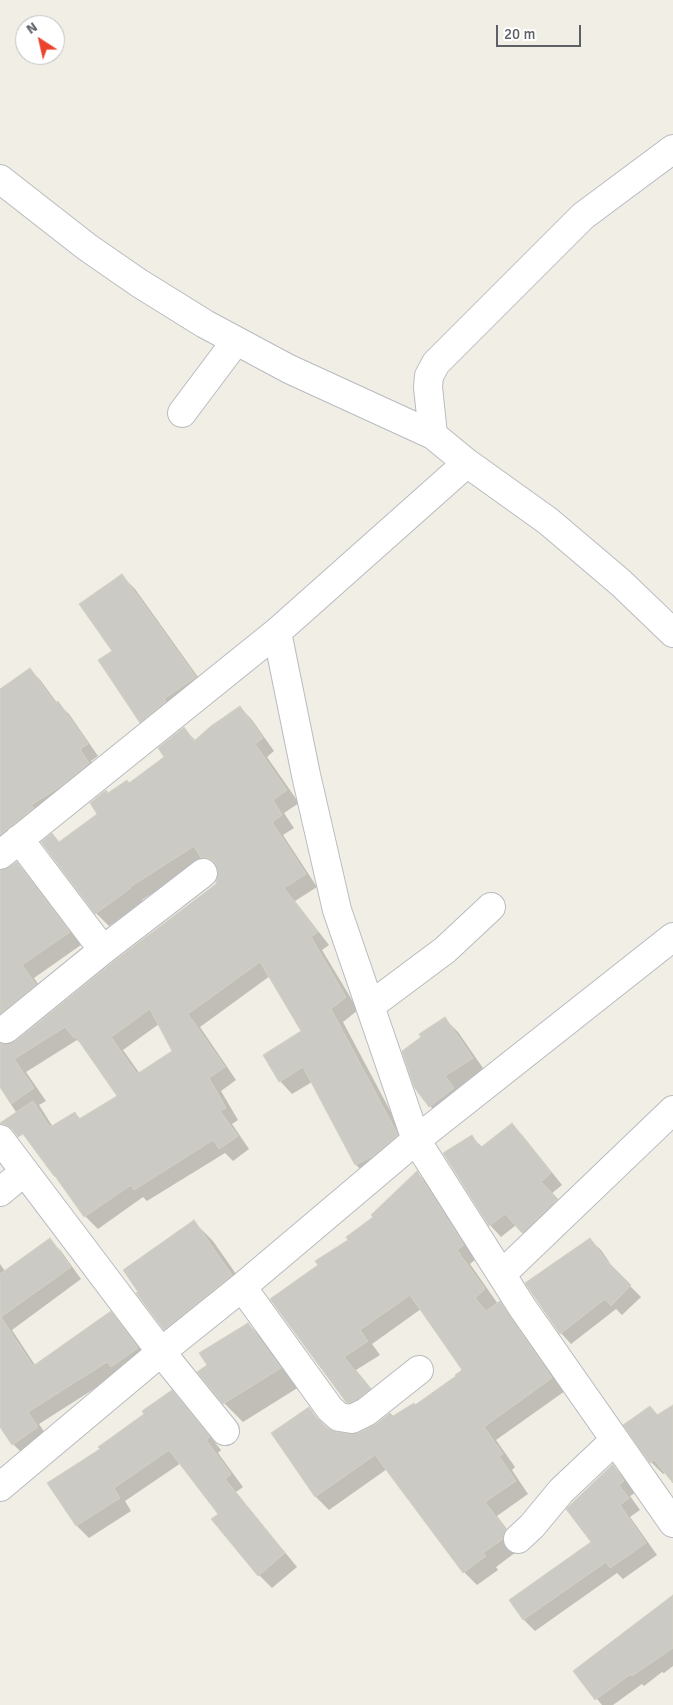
<!DOCTYPE html>
<html>
<head>
<meta charset="utf-8">
<style>
  body { margin:0 }
  #map { position:relative; width:673px; height:1705px; overflow:hidden; background:#f0eee5; font-family:Signika,sans-serif }
  canvas { display:block }
  .north { position:absolute; left:15px; top:15px; width:50px; height:50px; box-sizing:border-box; background:#fff; border:1px solid #bec0c2; border-radius:50%; rotate:325deg; font-size:14px; font-weight:700; line-height:20px; text-align:center; color:#5d6166 }
  .north::after { content:''; display:block; margin:auto; width:18px; height:22px; background:#ec432f; clip-path:polygon(50% 0,100% 100%,50% 72%,0 100%) }
  .scale { position:absolute; left:496px; top:25px; width:85px; height:22px; box-sizing:border-box; border:2px solid #5d6166; border-top:0; padding-left:6px; font-size:15px; line-height:18px; white-space:nowrap; color:#5d6166; -webkit-text-stroke:4px #fff; paint-order:stroke }
</style>
</head>
<body>
<div id="map">
<canvas width="673" height="1705"></canvas>
<div class="north">N</div>
<div class="scale">20 m</div>
</div>
<script>
const ctx = document.querySelector('canvas').getContext('2d');
ctx.lineJoin = 'round';
function fillPath(path, color) {
  ctx.fillStyle = color;
  ctx.fill(path, 'evenodd');
}
function poly(rows) {
  const path = new Path2D();
  for (const r of rows) {
    path.moveTo(r[0], r[1]);
    for (let i = 2; i < r.length; i += 2) path.lineTo(r[i], r[i + 1]);
  }
  return path;
}
function strokePath(path, color, width, dash) {
  ctx.strokeStyle = color;
  ctx.lineWidth = width;
  ctx.lineCap = dash ? 'butt' : 'round';
  ctx.setLineDash(dash || []);
  ctx.stroke(path);
}
const shadow = poly([
  [122,576,135,589,208,691,154,735,141,722,113,651],
  [30,669,41,681,57,703,69,714,98,756,91,761,100,775,0,846,0,690],
  [240,707,252,720,274,751,267,757,299,803,284,813,294,828,283,835,317,887,295,901,329,945,322,950,358,1010,343,1022,410,1148,369,1177,356,1165,312,1082,292,1094,280,1081,303,1032,270,976,200,1027,236,1080,221,1091,238,1120,232,1124,249,1149,233,1161,225,1153,147,1201,143,1197,98,1229,85,1216,56,1175,0,1087,0,881,16,863,29,876,81,945,34,978,48,998,4,1036,3,1045,8,1046,17,1042,217,884,220,870,215,870,204,859,142,900,143,902,109,926,96,913,52,835,60,843,99,815,109,794,129,784,166,757,184,729,196,741],
  [159,1024,173,1051,140,1074,123,1050],
  [77,1040,85,1047,119,1096,81,1119,75,1114,53,1127,39,1105,46,1101,26,1072],
  [445,1019,458,1032,485,1071,443,1119,430,1106],
  [512,1125,523,1136,562,1185,551,1194,568,1211,534,1244,516,1225,501,1237,490,1225,445,1154,472,1137,483,1148],
  [417,1173,430,1186,476,1259,470,1264,498,1304,500,1303,513,1316,565,1391,496,1440,515,1467,512,1470,528,1494,497,1516,518,1544,516,1552,496,1567,498,1570,477,1585,464,1572,387,1469,329,1510,316,1497,273,1434,309,1409,329,1430,350,1436,359,1434,415,1406,458,1376,464,1370,421,1309,372,1344,380,1355,356,1370,382,1402,360,1415,347,1401,320,1266,375,1218],
  [194,1222,213,1241,250,1294,184,1348,165,1329],
  [50,1240,61,1251,81,1279,12,1330,35,1365,110,1313,122,1324,149,1360,119,1373,39,1424,49,1439,25,1456,13,1444,0,1424,0,1264,5,1271],
  [590,1240,601,1250,616,1272,641,1297,622,1315,616,1309,571,1344,561,1333],
  [248,1324,267,1343,299,1387,243,1422,224,1403],
  [171,1391,184,1404,221,1450,218,1453,243,1487,236,1492,297,1567,272,1588,259,1575,213,1519,220,1514,181,1463,125,1501,131,1511,89,1538,77,1526,49,1483,102,1449,146,1415],
  [673,1406,673,1481,666,1472,663,1474,651,1462,650,1407,658,1415],
  [613,1466,624,1477,635,1493,630,1496,640,1510,630,1517,657,1555,623,1579,617,1573,535,1631,524,1620,510,1600,593,1542],
  [673,1610,673,1666,664,1673,662,1672,644,1686,642,1684,613,1705,602,1705,575,1672]
]);
const building = poly([
  [122,574,196,677,164,699,166,701,140,723,98,660,112,651,79,604,122,574],
  [30,668,55,703,58,701,88,744,80,749,89,763,61,786,31,805,34,808,0,835,0,689,30,668],
  [240,706,263,738,255,744,287,790,273,800,282,815,272,822,306,874,284,888,318,932,311,937,346,997,331,1009,398,1135,373,1156,355,1165,303,1067,279,1082,263,1055,301,1031,260,962,188,1014,225,1067,209,1078,226,1108,220,1111,238,1136,219,1149,213,1140,134,1190,131,1185,84,1217,55,1176,54,1176,23,1134,18,1137,12,1129,6,1125,0,1123,33,1101,50,1127,75,1112,79,1119,117,1096,76,1037,74,1038,65,1027,14,1059,34,1088,11,1104,0,1087,0,1043,8,1044,16,1041,113,962,216,884,218,871,215,863,208,858,201,858,194,846,130,887,131,888,95,914,41,842,52,833,59,842,97,814,90,803,106,790,108,793,127,780,129,783,164,757,158,748,184,727,194,741,211,726,240,706],
  [150,1009,172,1051,137,1074,111,1037,150,1009],
  [17,862,70,932,22,965,36,985,0,1014,0,870,9,867,17,862],
  [445,1017,473,1058,445,1076,454,1088,429,1107,414,1087,402,1051,421,1037,419,1034,445,1017],
  [512,1123,551,1173,541,1182,558,1199,522,1233,505,1214,489,1226,443,1153,472,1135,480,1148,512,1123],
  [417,1171,464,1245,457,1250,485,1289,475,1298,486,1311,500,1301,552,1378,484,1427,503,1454,499,1456,516,1481,485,1502,506,1530,503,1539,483,1553,486,1556,463,1573,375,1455,315,1497,271,1433,309,1407,319,1421,329,1429,337,1432,350,1434,359,1433,376,1424,390,1413,393,1416,414,1403,415,1405,456,1376,455,1375,462,1370,410,1295,360,1330,368,1341,344,1357,370,1389,358,1399,349,1403,346,1402,270,1299,318,1265,315,1261,348,1240,346,1237,373,1217,371,1215,417,1171],
  [194,1220,232,1275,164,1330,136,1293,138,1292,123,1270,194,1220],
  [50,1238,71,1267,1,1317,33,1366,111,1311,138,1348,111,1367,107,1362,28,1412,38,1427,12,1445,0,1427,0,1274,50,1238],
  [590,1238,606,1260,631,1285,611,1306,605,1299,560,1334,525,1283,590,1238],
  [248,1323,281,1368,223,1404,197,1372,207,1365,199,1353,248,1323],
  [172,1390,210,1437,206,1440,231,1474,225,1479,285,1553,258,1576,211,1519,218,1514,169,1450,114,1488,120,1498,76,1526,47,1483,100,1449,98,1447,144,1414,142,1411,172,1390],
  [673,1405,673,1483,654,1460,650,1463,623,1425,650,1406,657,1415,673,1405],
  [613,1464,624,1481,619,1485,629,1498,620,1505,646,1543,610,1568,606,1562,523,1620,509,1600,591,1542,566,1509,613,1464],
  [673,1595,673,1648,632,1676,631,1674,595,1700,573,1671,673,1595]
]);
const minor = poly([
  [673,149,583,216,436,363,429,376,428,387,433,435,467,463,548,521,621,583,673,633],
  [0,179,87,247,139,283,205,324,289,369,433,435],
  [182,413,236,341],
  [277,632,306,775,337,910,416,1140,522,1307,673,1523],
  [19,839,103,950],
  [0,855,277,632,467,463],
  [370,1006,445,950,491,907],
  [6,1029,103,950,203,873],
  [0,1139,161,1352,225,1431],
  [0,1192,24,1172],
  [502,1274,673,1110],
  [242,1287,330,1409,339,1417,352,1419,366,1412,419,1370],
  [0,1487,161,1352,242,1287,416,1140,673,937],
  [518,1539,532,1526,561,1491,615,1440]
]);
fillPath(shadow, '#0003');
fillPath(building, '#cccac4');
strokePath(building, '#d4d0c3', 1);
strokePath(minor, '#b8bbbf', 30);
strokePath(minor, '#fff', 28);
</script>
</body>
</html>
